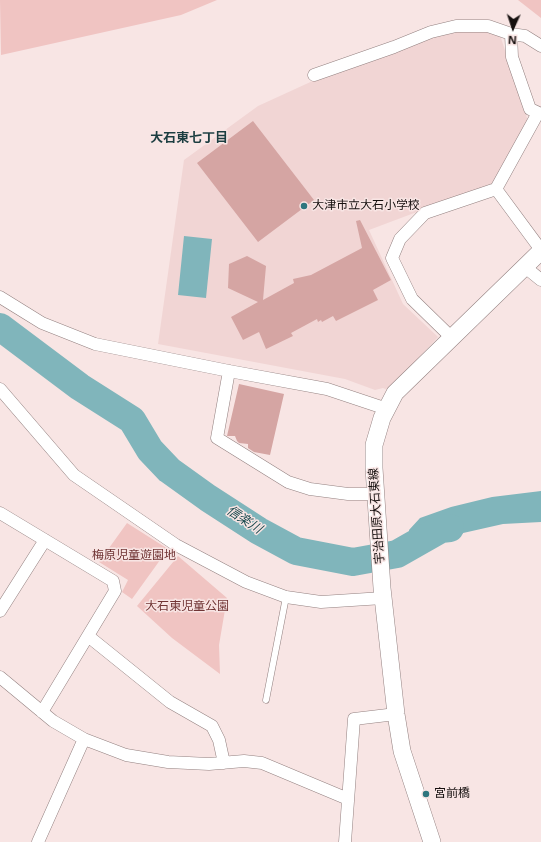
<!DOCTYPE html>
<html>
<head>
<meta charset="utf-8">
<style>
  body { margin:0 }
  #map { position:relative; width:541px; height:842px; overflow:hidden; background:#f8e5e4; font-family:"Open Sans",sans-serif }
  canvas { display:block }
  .north { position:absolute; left:493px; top:8px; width:40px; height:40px; -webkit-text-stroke:3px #f8e5e4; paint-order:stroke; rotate:183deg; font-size:11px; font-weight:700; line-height:16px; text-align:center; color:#16100f }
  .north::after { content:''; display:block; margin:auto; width:14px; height:18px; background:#16100f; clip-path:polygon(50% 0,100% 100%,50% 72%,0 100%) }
</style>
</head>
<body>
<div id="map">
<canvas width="541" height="842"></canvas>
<div class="north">N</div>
</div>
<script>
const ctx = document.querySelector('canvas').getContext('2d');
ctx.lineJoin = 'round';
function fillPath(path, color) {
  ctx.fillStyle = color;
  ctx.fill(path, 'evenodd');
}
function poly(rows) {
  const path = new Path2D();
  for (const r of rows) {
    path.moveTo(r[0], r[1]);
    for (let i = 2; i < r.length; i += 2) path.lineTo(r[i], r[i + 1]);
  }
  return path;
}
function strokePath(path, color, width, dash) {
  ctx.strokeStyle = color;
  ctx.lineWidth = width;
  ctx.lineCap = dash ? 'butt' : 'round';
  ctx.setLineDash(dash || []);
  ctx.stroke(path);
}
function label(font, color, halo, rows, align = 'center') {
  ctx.font = font + ' "Open Sans","Noto Sans JP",sans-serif';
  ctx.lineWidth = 3;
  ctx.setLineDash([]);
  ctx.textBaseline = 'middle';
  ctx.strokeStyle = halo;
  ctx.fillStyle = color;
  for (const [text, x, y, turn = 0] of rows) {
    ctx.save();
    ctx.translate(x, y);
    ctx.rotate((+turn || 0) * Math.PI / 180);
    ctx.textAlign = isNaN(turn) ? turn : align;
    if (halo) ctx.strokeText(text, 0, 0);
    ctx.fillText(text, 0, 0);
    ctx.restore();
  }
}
const built = poly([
  [483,30,500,35,528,121,494,183,369,230,403,304,438,337,388,390,383,388,375,390,345,379,158,344,184,160,258,106,317,79,423,40,455,31]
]);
const green = poly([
  [0,0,217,0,181,15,1,55],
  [518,0,541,0,541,18],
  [127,523,168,549,132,599,122,592,128,580,99,562],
  [178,556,227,598,219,645,220,674,172,638,137,606]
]);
const water = poly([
  [184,236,212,239,206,298,178,295],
  [541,491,541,522,503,524,410,545,409,530,420,518,451,507,492,497]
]);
const river = poly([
  [0,327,80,387,132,420,150,450,169,470,208,498,259,531,296,551,353,562,397,554,441,529,450,528]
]);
const building = poly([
  [253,121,314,200,258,242,197,163],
  [360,220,391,280,373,290,378,300,336,321,333,316,322,322,321,320,318,322,317,319,291,333,293,336,266,349,259,332,243,340,231,317,258,302,228,288,229,264,247,256,266,266,263,300,294,283,293,279,311,275,362,248,356,221],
  [239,384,284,394,270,455,254,452,248,448,248,444,239,443,237,441,235,436,227,436]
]);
const service = poly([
  [266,700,286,597]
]);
const minor = poly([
  [511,34,512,57,530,109,541,114],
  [314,75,394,47,431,32,456,26,488,26,511,34,525,36,541,46],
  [538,113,496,189,541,250],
  [525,267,541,280],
  [0,297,42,323,95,344,229,371,327,389,387,409],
  [452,338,412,299,392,258,400,239,425,213,496,189],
  [229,371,217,438,288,482,310,489,348,494,375,494],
  [0,389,74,475,176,545,246,582,286,597,321,602,383,598],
  [0,513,113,581,115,591,42,712],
  [0,611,45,540],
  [88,636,170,702,212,726,219,740,224,763],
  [0,677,53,721,84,739,126,755,168,762,209,764,244,761,262,763,348,799],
  [38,842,84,739],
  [345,842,354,719,396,714]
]);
const secondary = poly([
  [432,842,402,751,396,714,382,588,374,468,374,445,382,418,395,393,541,251]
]);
const markers = [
  [304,206,4,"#2d767e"],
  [426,794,4,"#2d767e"]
];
const poiNames = [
  ["大津市立大石小学校",312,206],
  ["宮前橋",434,794]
];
const streetNames = [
  ["宇治田原大石東線",377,516,-94]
];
const parkNames = [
  ["梅原児童遊園地",134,556],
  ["大石東児童公園",187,607]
];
const neighbourhoodNames = [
  ["大石東七丁目",189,138]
];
const waterNames = [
  ["信楽川",244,520,33]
];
fillPath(built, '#f1d5d4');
fillPath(green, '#f0c4c2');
fillPath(water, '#80b5bb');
strokePath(river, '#80b5bb', 28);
fillPath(building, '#d5a5a3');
strokePath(service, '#938180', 7);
strokePath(minor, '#938180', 13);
strokePath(secondary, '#938180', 18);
strokePath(service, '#fff', 6);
strokePath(minor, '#fff', 12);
strokePath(secondary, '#fff', 17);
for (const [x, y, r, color] of markers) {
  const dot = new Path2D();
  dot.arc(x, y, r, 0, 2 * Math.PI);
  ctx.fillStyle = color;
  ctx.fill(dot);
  strokePath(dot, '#f8e5e4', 1.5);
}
label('12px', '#16100f', '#f8e5e4', poiNames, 'left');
label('12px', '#16100f', '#f8e5e4', streetNames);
label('12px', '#703434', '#f8e5e4', parkNames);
label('bold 13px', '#1c3e41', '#f8e5e4', neighbourhoodNames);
label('italic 13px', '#1a4a4f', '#f8e5e4', waterNames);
</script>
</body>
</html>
